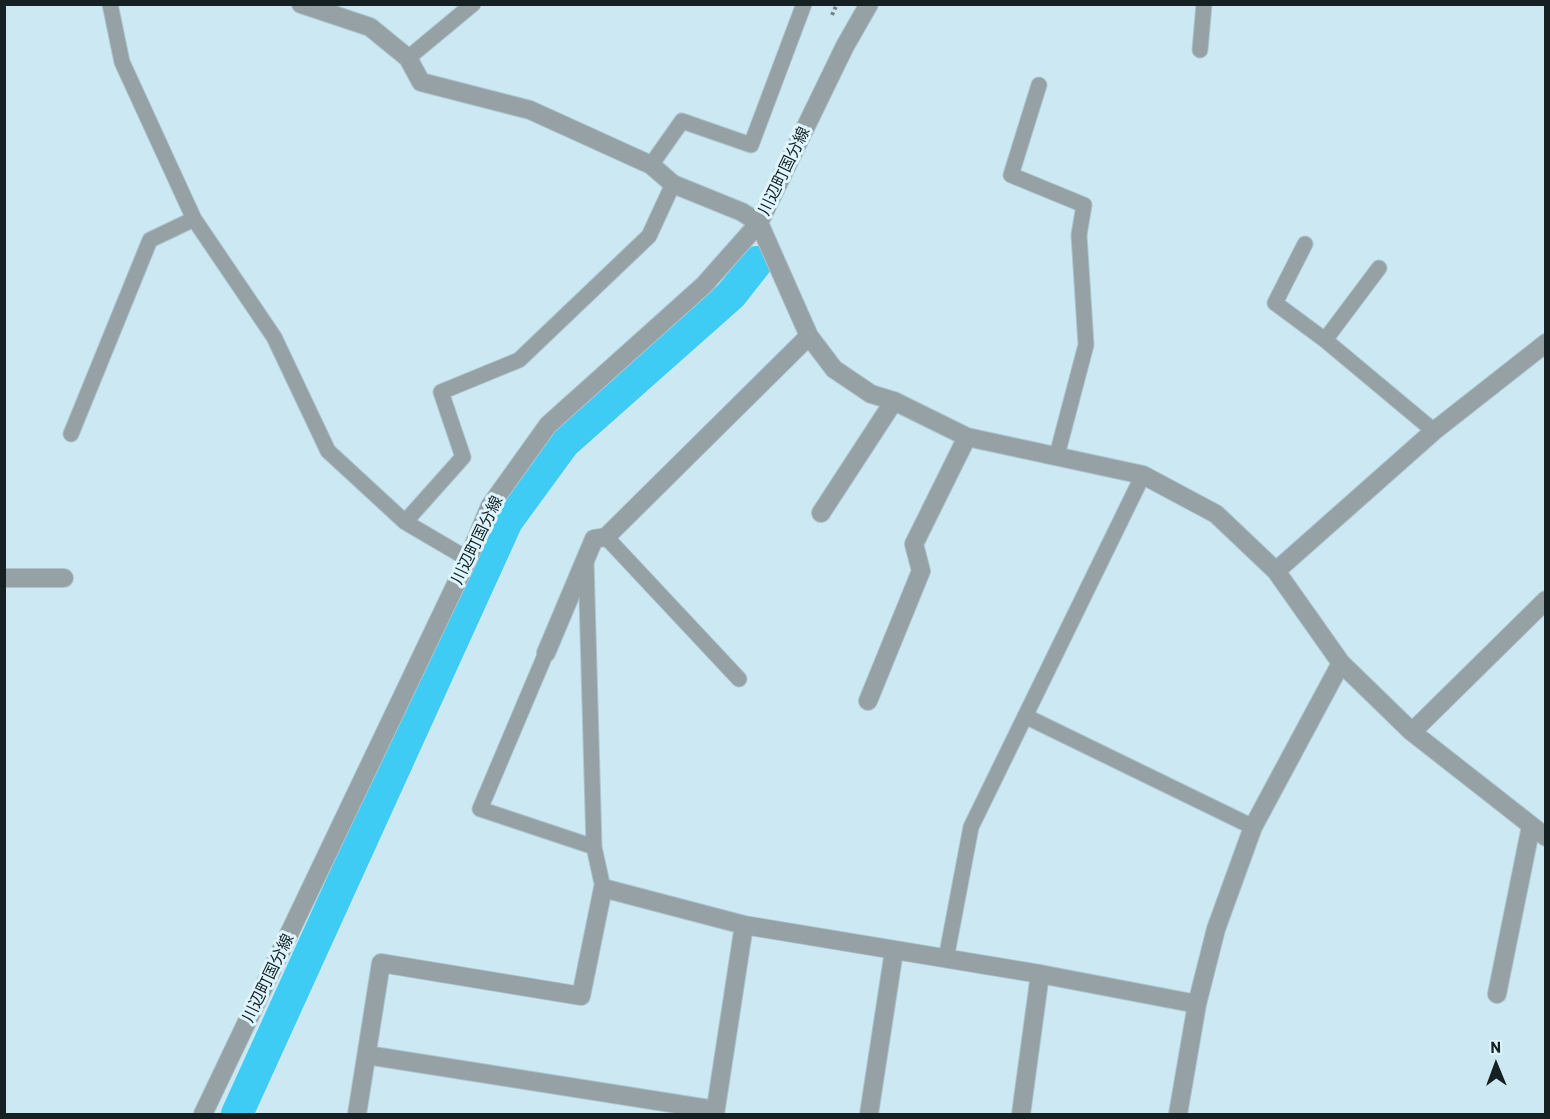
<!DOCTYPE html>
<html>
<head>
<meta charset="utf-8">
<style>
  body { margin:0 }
  #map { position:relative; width:1550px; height:1119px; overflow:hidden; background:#cce9f3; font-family:Barlow,sans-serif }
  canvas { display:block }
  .frame { position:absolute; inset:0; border:6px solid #152023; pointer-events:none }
  .north { position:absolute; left:1466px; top:1035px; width:60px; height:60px; -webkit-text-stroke:4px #def5fd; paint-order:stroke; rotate:359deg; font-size:16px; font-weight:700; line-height:24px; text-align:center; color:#152023 }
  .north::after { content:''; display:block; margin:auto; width:21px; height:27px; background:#152023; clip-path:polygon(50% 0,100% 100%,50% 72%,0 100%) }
</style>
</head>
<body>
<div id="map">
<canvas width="1550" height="1119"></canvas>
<div class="frame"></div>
<div class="north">N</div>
</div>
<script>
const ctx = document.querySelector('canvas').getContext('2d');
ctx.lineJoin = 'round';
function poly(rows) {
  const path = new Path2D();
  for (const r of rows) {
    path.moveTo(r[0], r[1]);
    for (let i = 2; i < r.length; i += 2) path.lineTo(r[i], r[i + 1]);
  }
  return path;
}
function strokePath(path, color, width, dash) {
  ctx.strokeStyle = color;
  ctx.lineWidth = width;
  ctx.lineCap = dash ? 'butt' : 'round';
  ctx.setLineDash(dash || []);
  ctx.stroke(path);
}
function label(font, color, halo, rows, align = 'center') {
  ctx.font = font + ' Barlow,"Noto Sans JP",sans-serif';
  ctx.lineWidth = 6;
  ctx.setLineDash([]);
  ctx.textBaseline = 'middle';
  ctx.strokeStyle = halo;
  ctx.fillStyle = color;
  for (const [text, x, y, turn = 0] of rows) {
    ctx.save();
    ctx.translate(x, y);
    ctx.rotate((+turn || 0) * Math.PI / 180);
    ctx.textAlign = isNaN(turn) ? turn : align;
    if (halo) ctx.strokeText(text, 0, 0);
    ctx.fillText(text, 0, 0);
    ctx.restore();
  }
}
const canal = poly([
  [237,1114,507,521,564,443,731,295,757,262]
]);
const path = poly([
  [832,15,837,4]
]);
const service = poly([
  [1200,50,1204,4],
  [408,58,473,4],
  [1039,85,1011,175,1084,205,1079,235,1086,345,1057,455],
  [651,165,682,121,751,145,804,4],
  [194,219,274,337,328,451,405,522,468,559],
  [1305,244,1275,303,1325,340,1434,431],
  [1325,340,1379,268],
  [71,434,150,240,194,219,122,62,110,4],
  [405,522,463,457,441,392,519,360,649,236,673,184],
  [606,537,739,679],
  [586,561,594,847],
  [546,653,480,809,594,847,603,888],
  [1025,716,1253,827],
  [946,959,971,827,1143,475]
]);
const minor = poly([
  [301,4,370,27,408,58,421,82,530,110,651,165,673,184,742,212,759,223,809,336,834,369,871,394,894,401,967,437,1143,475,1216,514,1276,571,1341,663,1412,732,1546,837],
  [821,513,894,401],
  [1276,571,1434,431,1546,343],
  [4,578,64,578],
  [546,653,594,539,606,537,809,336],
  [868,701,921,571,914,544,967,437],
  [1412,732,1546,600],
  [1497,994,1531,826],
  [367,1055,715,1110],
  [357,1114,381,963,581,996,603,888,744,925,1040,974,1197,1004],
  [715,1114,744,925],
  [869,1114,894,951],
  [1021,1114,1040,974],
  [1178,1114,1197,1004,1216,929,1253,827,1341,663]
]);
const tertiary = poly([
  [203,1114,468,559,490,506,548,425,704,285,759,223,845,46,869,4]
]);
const streetNames = [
  ["川辺町国分線",784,171,-64],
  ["川辺町国分線",477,540,-64],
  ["川辺町国分線",268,978,-64]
];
strokePath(canal, '#3fccf4', 32);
strokePath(service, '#abc5ce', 17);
strokePath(minor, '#abc5ce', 20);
strokePath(tertiary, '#abc5ce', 20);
strokePath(path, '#71868c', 4, [3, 3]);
strokePath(service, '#95a1a5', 15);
strokePath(minor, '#95a1a5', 18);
strokePath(tertiary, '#95a1a5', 18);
label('16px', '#152023', '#def5fd', streetNames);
</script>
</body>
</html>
